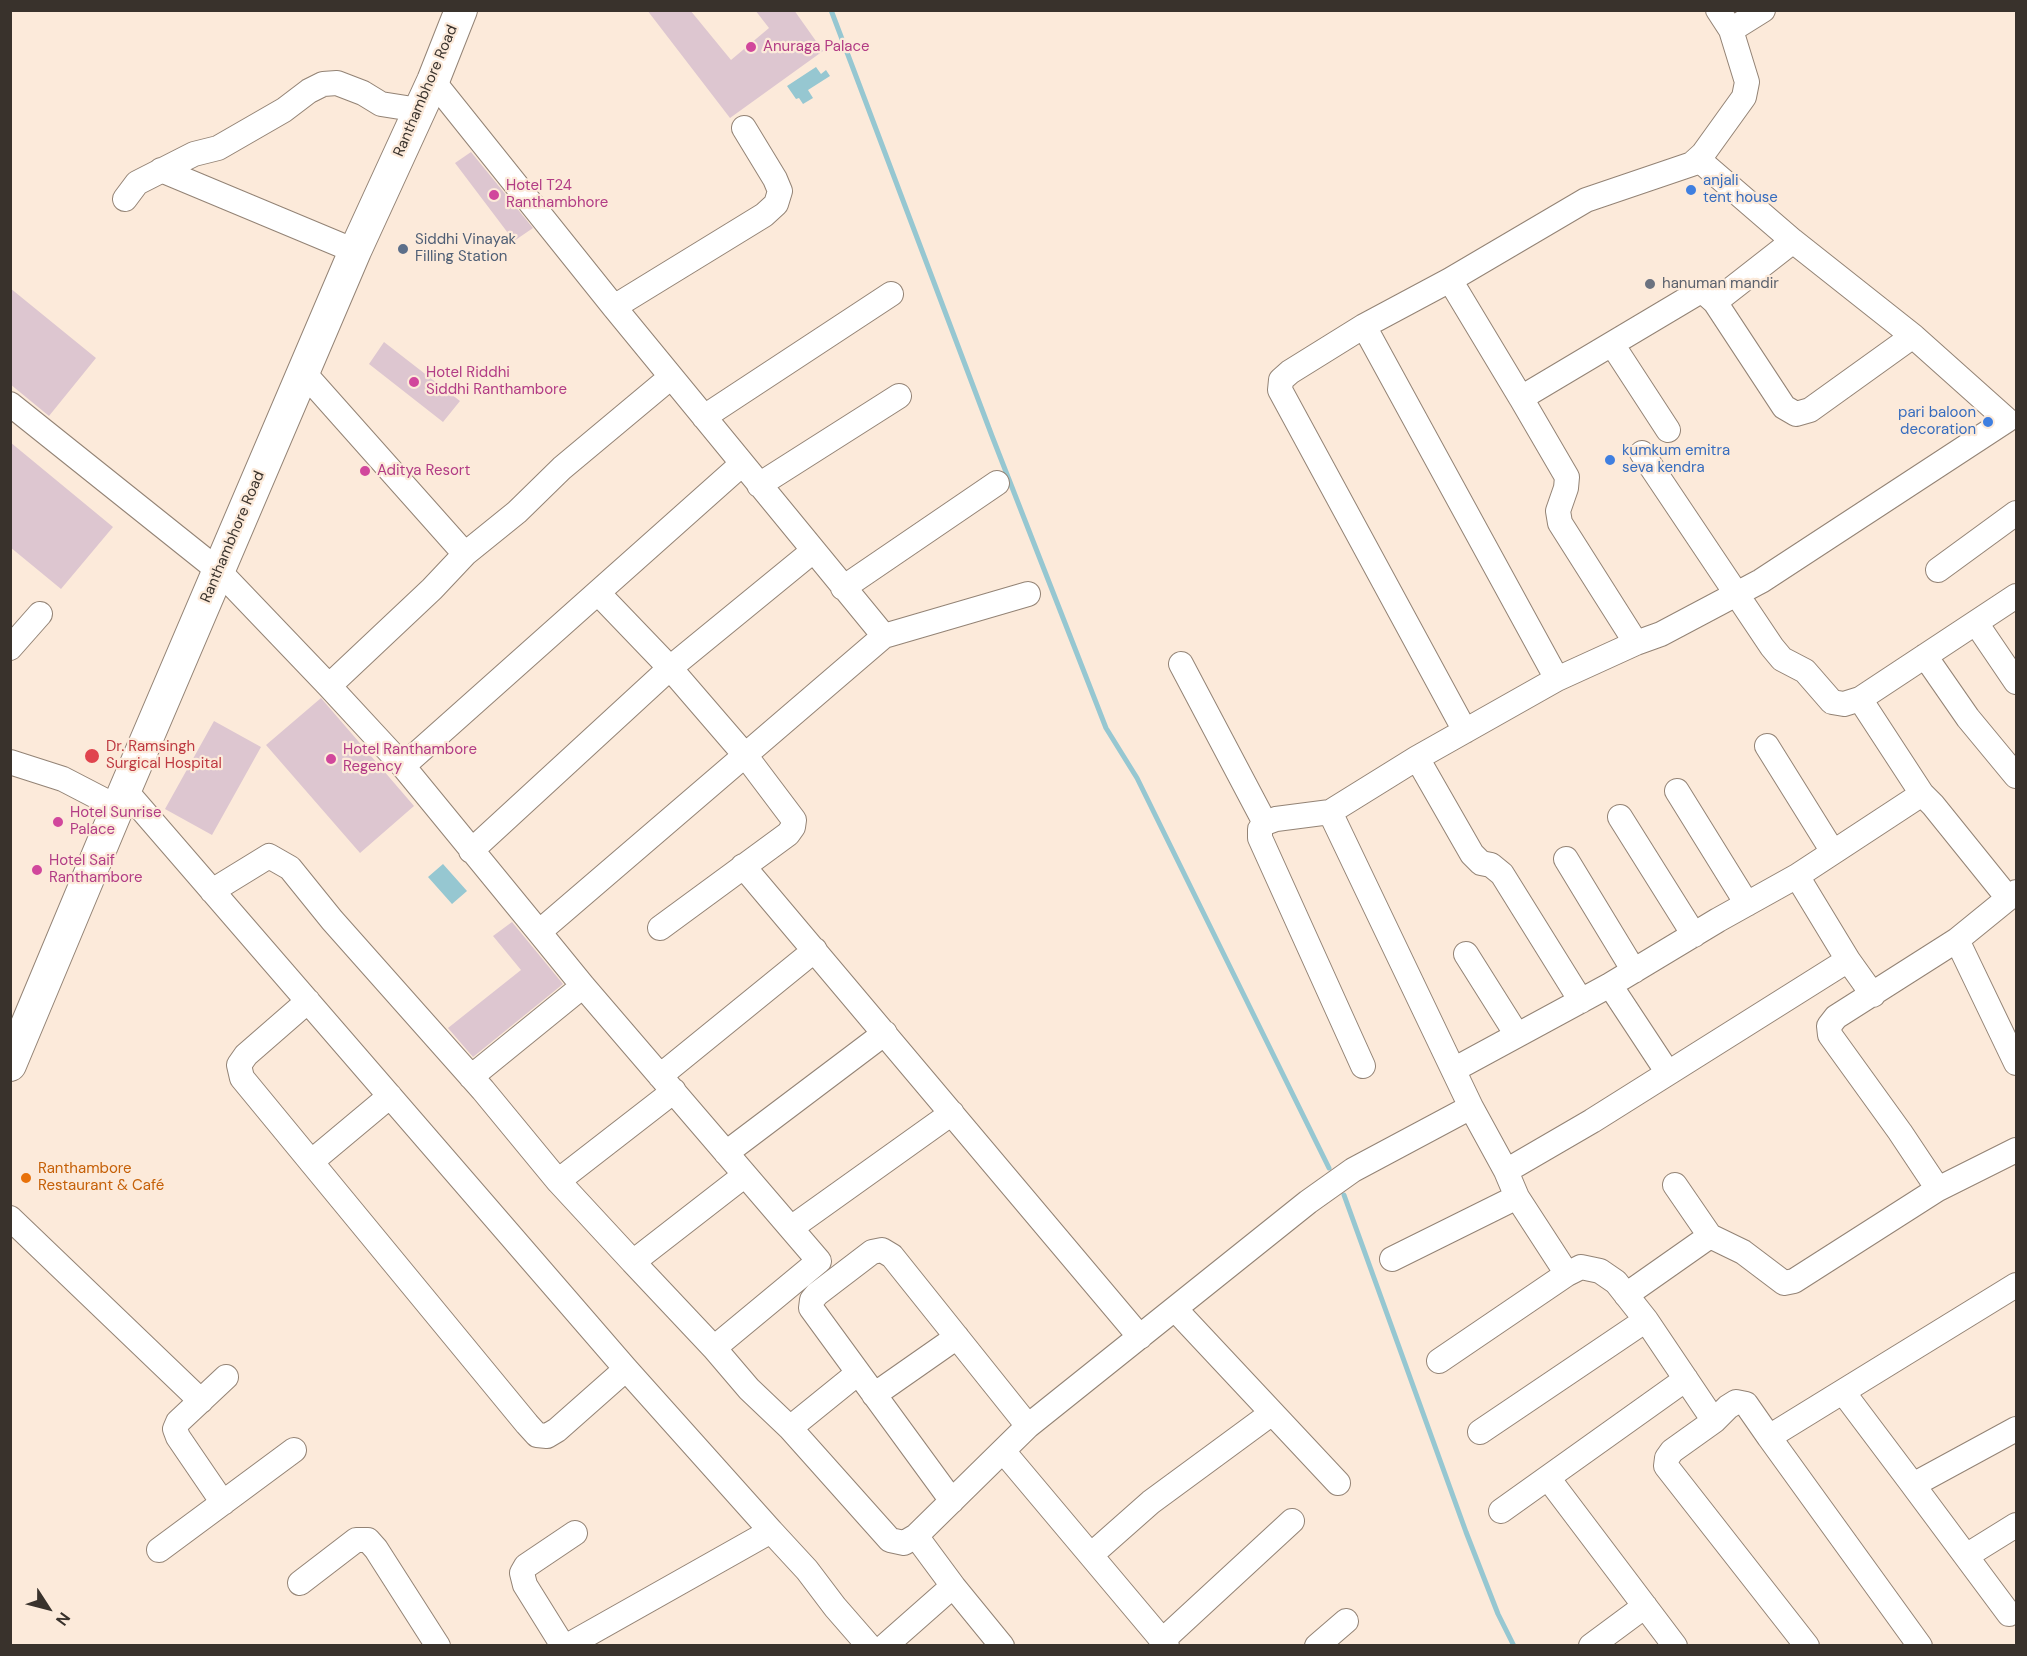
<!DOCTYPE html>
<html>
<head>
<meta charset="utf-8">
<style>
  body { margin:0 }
  #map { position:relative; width:2027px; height:1656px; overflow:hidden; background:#fceada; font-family:"DM Sans",sans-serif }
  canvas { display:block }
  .frame { position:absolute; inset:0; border:12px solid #39322c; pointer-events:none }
  .north { position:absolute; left:18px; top:1578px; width:60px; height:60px; -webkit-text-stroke:4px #fceada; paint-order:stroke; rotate:126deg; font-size:16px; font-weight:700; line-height:24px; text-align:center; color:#39322c }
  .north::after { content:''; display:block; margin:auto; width:21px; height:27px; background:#39322c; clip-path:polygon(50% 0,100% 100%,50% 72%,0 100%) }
</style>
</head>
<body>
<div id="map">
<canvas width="2027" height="1656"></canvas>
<div class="frame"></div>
<div class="north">N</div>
</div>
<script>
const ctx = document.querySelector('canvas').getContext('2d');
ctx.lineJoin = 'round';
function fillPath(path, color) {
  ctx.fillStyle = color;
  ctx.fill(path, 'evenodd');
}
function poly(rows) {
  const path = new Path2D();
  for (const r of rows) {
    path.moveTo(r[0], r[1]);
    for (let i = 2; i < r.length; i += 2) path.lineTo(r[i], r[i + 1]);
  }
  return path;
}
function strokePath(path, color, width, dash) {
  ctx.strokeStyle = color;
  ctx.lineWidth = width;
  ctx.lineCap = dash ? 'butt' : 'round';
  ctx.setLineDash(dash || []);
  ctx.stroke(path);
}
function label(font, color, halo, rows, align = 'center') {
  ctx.font = font + ' "DM Sans",sans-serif';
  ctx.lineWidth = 4.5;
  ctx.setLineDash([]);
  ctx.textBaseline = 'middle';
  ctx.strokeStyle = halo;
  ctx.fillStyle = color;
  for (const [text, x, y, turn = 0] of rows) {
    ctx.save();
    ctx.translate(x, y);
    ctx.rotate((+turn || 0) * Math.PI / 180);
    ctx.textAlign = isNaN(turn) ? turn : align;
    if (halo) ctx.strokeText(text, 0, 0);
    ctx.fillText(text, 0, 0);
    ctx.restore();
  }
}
const water = poly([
  [816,67,821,74,826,70,830,76,808,90,813,98,803,104,799,98,796,99,787,86],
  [443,864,467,891,452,904,428,877]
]);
const stream = poly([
  [831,10,992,436,1106,728,1137,778,1329,1168],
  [1344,1195,1466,1532,1498,1614,1514,1646]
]);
const building = poly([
  [647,10,690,10,731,60,769,28,755,10,794,10,823,51,730,118],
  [471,152,533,228,514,241,455,163],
  [10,288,96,358,49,416,10,384],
  [384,342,460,401,443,422,369,364],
  [10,442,113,527,61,589,10,547],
  [321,698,414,806,360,853,266,745],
  [214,721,261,747,212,835,165,809],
  [512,922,563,984,473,1057,448,1028,521,970,493,936]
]);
const minor = poly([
  [1731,30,1763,10],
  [161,170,355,251],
  [125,199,137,183,194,154,218,148,284,110,309,91,323,84,337,83,363,93,381,104,419,110],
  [1450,280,1521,398],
  [1715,302,1793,241],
  [614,307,764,215,776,204,780,191,775,179,744,128],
  [1364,326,1290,372,1281,380,1280,390,1465,731],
  [1612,344,1668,430],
  [304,373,465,554,517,512,562,468,671,377],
  [10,404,219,571,329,686,403,766,539,932,884,636,614,307,433,81],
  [704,417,891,294],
  [1642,453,1772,647,1782,659,1805,671,1832,702,1844,704,1860,699,2016,596],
  [759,485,899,396],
  [1938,570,2016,513],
  [843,588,997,483],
  [598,593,670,668,745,755,794,820,793,827,788,834,660,928],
  [1976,623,2016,682],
  [884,636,1028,594],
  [1636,643,1661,634,1761,581,2007,420,1913,336],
  [10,648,40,614],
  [1925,656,1968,718,2016,776],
  [1181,664,1265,823],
  [1557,679,1636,643,1560,523,1558,511,1566,488,1567,477,1521,398,1699,292,1705,293,1715,302,1784,407,1796,414,1810,410,1913,336,1793,241,1698,159],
  [329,686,432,589,465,554],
  [1860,699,1922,794],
  [1767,746,1833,852],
  [1417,758,1472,854,1481,863,1491,865,1502,874,1581,1001],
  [10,762,63,779,117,807],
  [403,766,742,464],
  [125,790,626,1369,771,1531,567,1646],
  [1677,791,1747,904],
  [1330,812,1276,819,1265,823,1260,829,1260,838,1363,1066],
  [1620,817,1694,935],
  [471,851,670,668,813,551],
  [1566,859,1634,971],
  [743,866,1140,1337],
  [1797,876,1922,794,1933,805,2008,898],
  [212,891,269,856,290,868,332,920,483,1090,558,1181,633,1262,745,1175],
  [2016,892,1957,940,1836,1017,1829,1026,1830,1035,1900,1132,1938,1189,2016,1150],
  [539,932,583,986,819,1261,714,1348,749,1389,790,1428,890,1540,904,1543,916,1536],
  [1957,940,2016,1063],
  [1466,954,1517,1035],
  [1610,985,1668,1073],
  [308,1001,246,1055,239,1065,242,1078,527,1424,537,1435,547,1436,557,1430,626,1369],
  [1455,1069,1610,985,1718,920,1797,876,1848,960,1873,995],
  [660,1076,815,950],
  [471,1077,583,986],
  [1471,1107,1506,1171,1517,1197,1567,1274,1581,1267,1600,1271,1616,1282,1646,1320,1714,1421,1728,1407,1736,1402,1746,1404,1769,1437,2016,1285],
  [726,1153,885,1033],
  [311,1162,390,1096],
  [1506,1171,1592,1121,1848,960],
  [558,1181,674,1091],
  [1675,1185,1710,1236,1743,1252,1784,1283,1794,1281,1938,1189],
  [10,1218,201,1401],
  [791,1228,952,1113],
  [1392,1259,1517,1197],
  [633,1262,714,1348],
  [1626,1295,1710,1236],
  [1175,1309,1338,1483],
  [1439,1361,1567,1274],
  [1843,1392,1913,1485,2016,1429],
  [874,1395,957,1337],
  [1714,1421,1672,1451,1667,1458,1666,1466,1807,1646],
  [790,1428,858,1373],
  [1480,1432,1646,1320],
  [1769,1437,1920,1646],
  [1003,1451,1167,1646],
  [1548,1478,1675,1646],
  [1913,1485,2009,1614],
  [952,1501,811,1308,812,1300,817,1294,872,1252,882,1250,892,1256,1028,1426],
  [223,1503,178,1437,175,1429,178,1422,226,1377],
  [1501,1511,1686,1379],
  [771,1531,807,1570,835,1607,869,1646],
  [159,1550,294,1450],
  [1091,1555,1151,1502,1272,1413],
  [1966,1556,2016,1525],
  [300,1583,356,1540,368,1540,376,1549,438,1646],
  [953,1586,1002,1646],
  [1163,1640,1292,1521],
  [563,1646,525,1585,522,1573,526,1566,575,1533],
  [885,1646,953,1586,916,1536,1028,1426,1308,1202,1353,1170,1471,1107,1330,812,1417,758,1557,679,1364,326,1450,280,1586,200,1692,164,1703,154,1744,97,1747,82,1731,30,1718,10],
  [1317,1646,1346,1621],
  [1591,1646,1645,1606]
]);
const major = poly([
  [10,1065,125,790,355,251,433,81,461,10]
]);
const markers = [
  [751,47,6,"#d1479c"],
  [1691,190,6,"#3f7fe0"],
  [494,195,6,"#d1479c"],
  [403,249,6,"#5c6f8a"],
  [1650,284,6,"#6b7280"],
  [414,382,6,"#d1479c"],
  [1988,422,6,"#3f7fe0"],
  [1610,460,6,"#3f7fe0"],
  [365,471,6,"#d1479c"],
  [92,756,8,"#e0444e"],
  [331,759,6,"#d1479c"],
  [58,822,6,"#d1479c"],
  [37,870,6,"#d1479c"],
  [26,1178,6,"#e8710a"]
];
const hotelNames = [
  ["Anuraga Palace",763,47],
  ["Hotel T24",506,186],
  ["Ranthambhore",506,203],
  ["Hotel Riddhi",426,373],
  ["Siddhi Ranthambore",426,390],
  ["Aditya Resort",377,471],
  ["Hotel Ranthambore",343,750],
  ["Regency",343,767],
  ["Hotel Sunrise",70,813],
  ["Palace",70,830],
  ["Hotel Saif",49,861],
  ["Ranthambore",49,878]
];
const streetNames = [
  ["Ranthambhore Road",426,91,-67],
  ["Ranthambhore Road",233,537,-67]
];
const shopNames = [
  ["anjali",1703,181],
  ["tent house",1703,198],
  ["pari baloon",1976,413,"right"],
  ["decoration",1976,430,"right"],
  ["kumkum emitra",1622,451],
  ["seva kendra",1622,468]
];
const serviceNames = [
  ["Siddhi Vinayak",415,240],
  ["Filling Station",415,257]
];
const worshipNames = [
  ["hanuman mandir",1662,284]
];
const healthNames = [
  ["Dr. Ramsingh",106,747],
  ["Surgical Hospital",106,764]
];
const foodNames = [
  ["Ranthambore",38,1169],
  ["Restaurant & Café",38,1186]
];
fillPath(water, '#96c7d1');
strokePath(stream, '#96c7d1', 5);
fillPath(building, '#ddc6d0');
strokePath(minor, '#938375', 26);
strokePath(major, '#938375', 34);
strokePath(minor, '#fff', 24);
strokePath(major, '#fff', 32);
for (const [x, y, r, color] of markers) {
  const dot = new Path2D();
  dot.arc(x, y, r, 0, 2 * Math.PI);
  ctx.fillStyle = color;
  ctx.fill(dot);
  strokePath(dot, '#fceada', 2);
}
label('15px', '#b23c85', '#fceada', hotelNames, 'left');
label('15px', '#39322c', '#fceada', streetNames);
label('15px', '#366cbe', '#fceada', shopNames, 'left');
label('15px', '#4e5e75', '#fceada', serviceNames, 'left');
label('15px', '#5b616d', '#fceada', worshipNames, 'left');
label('15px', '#be3a42', '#fceada', healthNames, 'left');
label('15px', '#c56008', '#fceada', foodNames, 'left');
</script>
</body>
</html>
